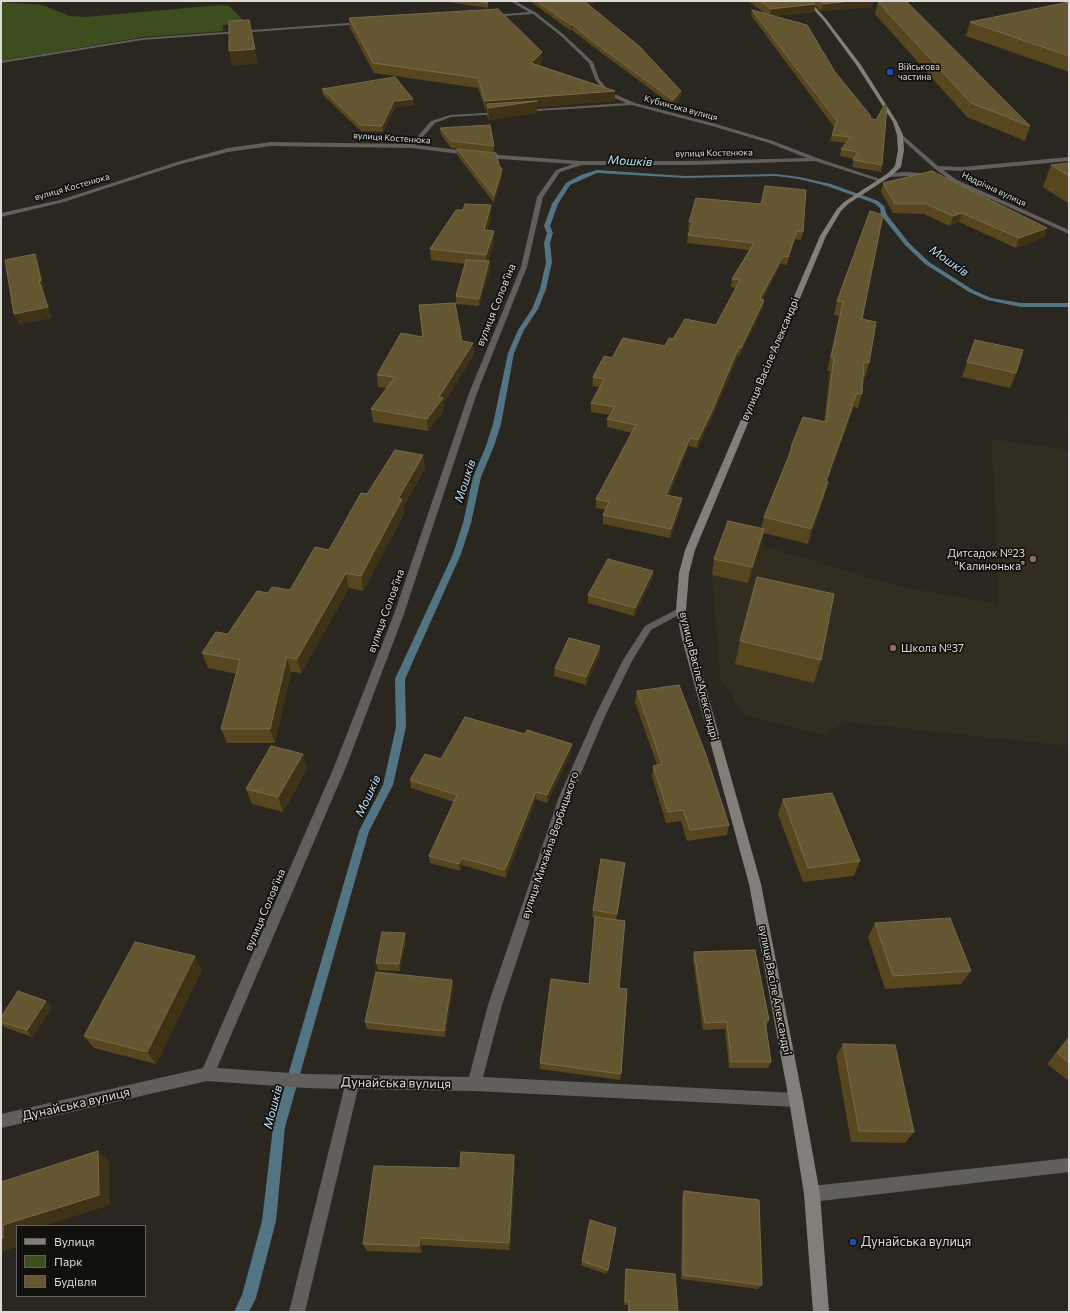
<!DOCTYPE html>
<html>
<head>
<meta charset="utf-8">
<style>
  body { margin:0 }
  #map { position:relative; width:1070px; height:1313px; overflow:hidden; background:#2a2721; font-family:Commissioner,sans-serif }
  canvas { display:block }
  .frame { position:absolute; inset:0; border:2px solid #dddbd7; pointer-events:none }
  .legend { position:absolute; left:16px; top:1225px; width:130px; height:72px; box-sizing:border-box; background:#11100d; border:1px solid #63615e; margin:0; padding:5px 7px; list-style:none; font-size:12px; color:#dddbd7 }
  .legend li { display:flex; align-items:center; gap:8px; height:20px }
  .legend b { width:20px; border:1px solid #63615e }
</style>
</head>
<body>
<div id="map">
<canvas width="1070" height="1313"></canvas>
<div class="frame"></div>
<ul class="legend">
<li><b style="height:5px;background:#827f7a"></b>Вулиця</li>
<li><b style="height:11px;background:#3c4e1e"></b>Парк</li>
<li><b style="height:11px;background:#655632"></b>Будівля</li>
</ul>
</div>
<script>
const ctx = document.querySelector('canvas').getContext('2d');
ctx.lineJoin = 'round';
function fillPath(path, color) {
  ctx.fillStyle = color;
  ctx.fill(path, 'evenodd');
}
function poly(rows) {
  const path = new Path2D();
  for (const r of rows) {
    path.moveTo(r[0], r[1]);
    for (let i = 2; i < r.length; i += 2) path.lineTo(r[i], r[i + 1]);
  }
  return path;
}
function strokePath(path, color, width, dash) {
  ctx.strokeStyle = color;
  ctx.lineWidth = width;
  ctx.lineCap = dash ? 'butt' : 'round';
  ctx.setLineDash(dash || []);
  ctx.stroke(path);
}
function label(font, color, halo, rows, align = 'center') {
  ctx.font = font + ' Commissioner,sans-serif';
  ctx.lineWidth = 3.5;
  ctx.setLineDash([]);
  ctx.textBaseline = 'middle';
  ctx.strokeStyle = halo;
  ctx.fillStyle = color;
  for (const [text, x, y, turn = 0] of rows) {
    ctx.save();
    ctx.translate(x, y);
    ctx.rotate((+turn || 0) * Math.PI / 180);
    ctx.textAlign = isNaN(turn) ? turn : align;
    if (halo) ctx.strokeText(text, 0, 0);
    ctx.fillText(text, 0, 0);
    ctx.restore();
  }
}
const built = poly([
  [1067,422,1069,422,1069,746,845,722,825,735,743,714,720,678,712,575,725,537,761,545,901,587,998,604,996,515,991,439,1069,450]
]);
const green = poly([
  [1,2,43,5,69,16,86,17,220,5,229,6,246,23,223,25,223,31,143,37,1,61]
]);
const stream = poly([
  [597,170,685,176,776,174,799,177,831,184,878,201,884,206,887,215,909,243,929,262,973,290,991,298,1021,303,1069,303,1069,307,1021,307,987,300,969,292,925,264,905,245,881,215,880,208,874,203,827,186,799,179,776,176,685,178,597,173,570,185,558,204,550,226,553,233,550,243,552,262,546,289,538,309,524,330,514,353,501,424,494,446,481,477,471,523,461,554,405,679,406,727,393,785,369,831,285,1127,276,1221,256,1298,249,1312,234,1312,242,1295,262,1221,273,1127,359,831,383,785,396,727,395,679,453,554,463,523,473,477,486,446,493,424,508,353,518,330,532,309,540,289,546,262,544,243,547,233,544,226,552,204,566,183,581,175,597,170]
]);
const street = poly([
  [510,1,515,1,535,12,563,34,593,62,599,79,610,92,635,103,716,124,773,141,817,158,883,180,878,181,815,161,691,165,582,165,560,172,543,197,527,267,477,393,404,614,346,767,217,1068,306,1074,469,1077,488,1005,559,797,595,716,623,660,645,626,681,607,684,608,686,610,684,612,651,630,632,661,605,716,571,797,502,1005,483,1077,796,1093,801,1095,803,1100,801,1105,796,1107,474,1091,358,1089,305,1312,289,1312,344,1089,306,1088,207,1081,1,1128,1,1114,203,1068,334,767,394,614,469,393,521,267,537,197,556,170,573,164,500,159,412,148,271,146,228,152,181,164,64,202,1,217,1,213,60,200,177,162,228,148,271,142,411,144,431,121,450,115,500,112,502,113,500,114,451,117,435,123,416,145,500,155,581,161,691,161,807,158,769,143,712,126,632,105,522,112,524,110,626,103,606,94,595,79,589,63,561,36,533,14,491,17,492,15,529,12,510,1],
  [362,22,363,24,142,40,1,63,1,61,142,38,362,22],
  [900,133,938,166,963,167,1069,157,1069,161,963,171,943,170,957,180,1069,230,1069,234,953,182,935,169,898,136,897,135,900,133],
  [907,172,931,174,934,176,931,178,907,176,889,177,886,175,889,173,907,172],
  [1069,1158,1069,1172,812,1202,807,1199,804,1194,807,1189,812,1186,1069,1158]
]);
const secondary = poly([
  [806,1,810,1,826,19,861,65,897,122,903,135,904,150,901,167,891,176,848,204,841,211,826,236,695,550,689,573,686,610,692,639,761,884,803,1100,820,1194,829,1312,813,1312,804,1194,789,1100,749,884,682,639,676,610,679,573,685,550,820,236,837,209,844,202,887,174,895,166,898,150,897,135,893,122,857,66,824,21,806,1]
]);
const wall = poly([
  [442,1,486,1,488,3,488,8],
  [530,1,596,1,596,3,587,4,681,97,673,106,591,45,572,30,571,31],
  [748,1,873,1,872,7,821,11,815,5,814,12,774,16,835,72,871,119,882,165,881,172,852,167,854,159,840,156,841,149,846,143,830,141,832,135,834,127,751,15,752,10,766,14],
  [878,2,1030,126,1025,141,967,117,875,14],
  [1069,2,1069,72,966,36,970,22],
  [349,18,542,52,542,62,539,66,615,91,615,101,537,107,537,113,489,120,487,116,487,111,486,111,478,88,374,73,350,28],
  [322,89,414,105,395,107,383,132,361,131,323,95],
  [440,128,494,146,494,153,451,148,441,135],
  [457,149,499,165,502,169,502,176,494,203,457,155],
  [1069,163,1069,204,1043,187,1051,165],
  [883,183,1047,228,1044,237,1016,248,959,222,950,226,924,214,893,213,881,192],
  [696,198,803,232,801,240,795,239,787,265,781,264,762,300,764,300,763,308,739,356,738,356,711,420,697,448,689,446,669,495,682,498,681,507,670,538,603,524,603,515,606,510,596,508,596,499,632,433,607,427,607,419,610,415,591,412,591,403,600,387,592,386,593,377,612,358,665,346,673,339,716,325,736,288,731,287,732,279,749,250,687,243,688,235,690,230,688,229,689,222],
  [870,211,862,319,869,363,865,377,863,377,862,394,858,408,854,407,827,482,824,497,808,544,764,533,761,545,748,583,712,575,714,559,761,529,764,517,788,458,791,447,824,422,830,371,827,371,840,316,834,315,837,301],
  [491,216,487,231,494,242,488,261,489,261,490,269,479,306,456,304,456,296,466,264,431,260,430,249],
  [419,305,462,341,473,343,474,355,443,404,444,410,428,431,373,422,371,409,387,388,378,387,377,375,423,337],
  [975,340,1016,373,1010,388,962,377],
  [423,455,425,469,403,507,404,514,363,591,349,588,301,673,291,672,275,743,227,743,221,729,237,674,208,668,202,653,228,634,268,593,290,590,329,550,367,494],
  [653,571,652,579,634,616,588,603,588,595],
  [740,641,821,660,814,683,735,664],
  [600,646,600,654,586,685,554,676,555,668],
  [637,691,729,825,727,835,687,841,681,821,666,823,652,776,653,766,657,765,635,702],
  [571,752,547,803,536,799,506,878,462,865,460,871,430,863,429,856,454,802,411,788,410,780,441,759],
  [303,754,307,769,283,812,252,804,246,789],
  [783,799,860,861,854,876,803,882,778,814],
  [625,863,616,920,619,988,621,1074,620,1080,540,1069,540,1063,589,984,597,918,592,917,593,910],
  [875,923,971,971,961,984,885,989,868,937],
  [406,940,400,971,378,970,376,963],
  [694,952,769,1020,766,1027,771,1062,768,1068,729,1068,725,1029,703,1030,693,959],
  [202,970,156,1064,94,1048,84,1036],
  [452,980,453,987,445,1037,367,1029,365,1022],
  [46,1001,52,1007,32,1037,4,1027,1,1024,1,1017],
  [1069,1036,1069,1081,1047,1064],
  [843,1044,914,1132,905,1143,851,1142,836,1056],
  [515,1163,510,1250,422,1245,421,1253,367,1251,363,1244,460,1168],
  [684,1191,762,1285,758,1289,681,1279,682,1197],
  [616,1228,607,1274,581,1265,582,1261],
  [626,1269,678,1312,628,1312,628,1305,624,1305,625,1273]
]);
const shadedWall = poly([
  [582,1,596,1,596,3,582,5],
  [851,1,873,1,872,7,821,11,823,4],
  [815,4,814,12,770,16,771,9],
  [572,24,572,30,571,31,571,25],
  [255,49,258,64,232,66,229,51],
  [542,52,542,62,531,73,531,63],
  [615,91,615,101,537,107,537,113,489,120,488,108,487,104,487,111,486,111,485,101],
  [681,91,681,97,673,106,673,100],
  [413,99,414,105,395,107,383,132,382,126,394,101],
  [502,169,502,176,494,203,494,196],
  [491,205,491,216,484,241,484,230],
  [962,213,959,222,950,226,953,216],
  [1047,228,1044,237,1016,248,1019,238],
  [494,231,494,242,486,266,486,255],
  [797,231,795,239,787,265,788,257],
  [35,254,39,265,45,291,43,292,52,318,19,325,14,314,39,281],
  [783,256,781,264,758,307,760,299],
  [489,261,490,269,479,306,479,299],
  [764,300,763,308,739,356,741,348],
  [473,343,474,355,443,404,444,410,428,431,427,419,439,397],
  [739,347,738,356,711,420,697,448,698,440],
  [857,393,854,407,822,496,826,481],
  [690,438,689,446,665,504,666,495],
  [423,455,425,469,403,507,404,514,363,591,361,576,398,499],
  [828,482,824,497,808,544,811,529],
  [682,498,681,507,670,538,671,529],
  [764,529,761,545,748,583,752,567],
  [653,571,652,579,634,616,635,608],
  [346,573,349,588,301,673,297,659],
  [600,646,600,654,586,685,586,677],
  [287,657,291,672,275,743,270,729],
  [572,744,571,752,547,803,547,795],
  [303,754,307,769,283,812,278,797],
  [536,792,536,799,506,878,505,870],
  [462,858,462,865,460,871,459,864],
  [405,933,406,940,400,971,399,964],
  [195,956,202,970,156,1064,147,1052],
  [452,980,453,987,445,1037,444,1031],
  [46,1001,52,1007,32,1037,27,1030],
  [98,1151,109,1161,110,1205,44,1226,17,1226,16,1247,1,1252,1,1239,3,1225],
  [514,1155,515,1163,510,1250,509,1243],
  [420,1238,422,1245,421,1253,419,1246]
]);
const building = poly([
  [476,1,486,1,488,3,476,1],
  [537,1,584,1,640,47,681,91,673,100,591,40,572,24,571,25,537,1],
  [760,1,812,1,815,4,771,9,760,1],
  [820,1,851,1,823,4,820,1],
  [879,1,906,1,1030,126,971,103,878,2,879,1],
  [1069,2,1069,56,970,22,1069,2],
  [498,9,542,52,531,63,615,91,485,101,478,78,373,63,349,18,498,9],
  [752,10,807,25,835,72,870,115,871,119,876,120,885,104,887,107,882,165,853,160,858,152,841,149,851,137,832,135,837,121,752,10],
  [249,20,255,49,229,51,229,21,249,20],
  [395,77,413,99,394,101,382,126,360,125,322,89,395,77],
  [537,101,488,108,487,104,537,101],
  [490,125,494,146,451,141,440,128,490,125],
  [457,149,496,153,499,165,502,169,494,196,457,149],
  [1069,163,1069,176,1051,165,1069,163],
  [932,171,1047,228,1019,238,962,213,953,216,926,204,895,204,883,183,932,171],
  [765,186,806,190,803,232,797,231,788,257,783,256,760,299,764,300,741,348,739,347,712,411,698,440,690,438,666,495,682,498,671,529,603,515,609,502,596,499,636,425,607,419,615,407,591,403,604,379,593,377,604,356,612,358,623,338,665,346,669,338,673,339,685,319,716,325,740,280,732,279,754,243,688,235,693,222,689,222,696,198,761,204,765,186],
  [465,204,491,205,484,230,494,231,486,255,430,249,456,210,463,210,465,204],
  [870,211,883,215,862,319,876,322,869,363,864,362,862,394,857,393,826,481,828,482,811,529,764,517,792,448,791,447,803,417,826,422,834,357,831,357,843,302,837,301,870,211],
  [35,254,41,281,39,281,48,307,14,314,5,260,35,254],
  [466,260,489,261,479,299,456,296,466,260],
  [455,303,462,341,473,343,439,397,443,398,427,419,371,409,395,377,377,375,401,333,423,337,419,305,455,303],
  [975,340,1023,350,1016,373,967,362,975,340],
  [395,450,423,455,398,499,402,499,361,576,346,573,297,659,287,657,270,729,221,729,240,660,202,653,216,632,228,634,257,591,268,593,272,587,290,590,315,547,329,550,361,493,367,494,395,450],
  [728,521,764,529,752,567,714,559,728,521],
  [608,559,653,571,635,608,588,595,608,559],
  [757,577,834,594,821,660,740,641,757,577],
  [569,638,600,646,586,677,555,668,569,638],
  [679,685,706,755,729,825,690,830,683,810,668,812,653,766,662,764,637,691,679,685],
  [465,717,525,734,527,730,572,744,547,795,536,792,505,870,462,858,459,864,429,856,457,795,410,780,425,754,441,759,465,717],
  [271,746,303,754,278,797,246,789,271,746],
  [832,793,860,861,808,868,783,799,832,793],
  [601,859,625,863,617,914,593,910,601,859],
  [595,917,625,921,619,988,627,989,621,1074,540,1063,551,979,589,984,595,917],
  [950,918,971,971,893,976,875,923,950,918],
  [382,932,405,933,399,964,376,963,382,932],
  [135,942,195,956,147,1052,84,1036,135,942],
  [755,950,769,1020,765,1020,771,1062,731,1062,727,1022,705,1023,694,952,755,950],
  [376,972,452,980,444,1031,365,1022,376,972],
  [18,991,46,1001,27,1030,1,1022,1,1017,18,991],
  [1069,1038,1069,1063,1057,1053,1069,1038],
  [843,1044,895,1045,914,1132,859,1131,843,1044],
  [98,1151,99,1195,3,1225,3,1238,1,1239,1,1182,98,1151],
  [461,1152,514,1155,509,1243,420,1238,419,1246,363,1244,374,1166,460,1168,461,1152],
  [684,1191,759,1200,762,1285,683,1275,684,1191],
  [590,1220,616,1228,608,1270,582,1261,590,1220],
  [626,1269,675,1274,678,1312,629,1312,629,1301,625,1301,626,1269]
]);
const markers = [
  [890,72,4,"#1a4fb4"],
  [1033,559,4,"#8d6e63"],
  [893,648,4,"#8d6e63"],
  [853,1242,4,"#1a4fb4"]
];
const farPoinames = [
  ["Військова",898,67],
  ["частина",898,77]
];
const farStreetnames = [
  ["Кубинська вулиця",681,108,15],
  ["вулиця Костенюка",392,138,4],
  ["вулиця Костенюка",714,153,-1],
  ["вулиця Костенюка",72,187,-16],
  ["Надрічна вулиця",994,189,25]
];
const streetNames = [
  ["вулиця Солов'їна",496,305,-68],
  ["вулиця Васіле Александрі",770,359,-67],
  ["вулиця Солов'їна",386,611,-70],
  ["вулиця Васіле Александрі",699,676,76],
  ["вулиця Михайла Вербицького",550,845,-71],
  ["вулиця Солов'їна",265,910,-67],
  ["вулиця Васіле Александрі",775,990,79]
];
const poiNames = [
  ["Дитсадок №23",1025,553],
  ["\"Калинонька\"",1025,566],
  ["Школа №37",901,648,"left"]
];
const waterNames = [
  ["Мошків",630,161,3],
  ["Мошків",949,261,35],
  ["Мошків",465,481,-72],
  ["Мошків",368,796,-65],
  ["Мошків",273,1107,-76]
];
const nearStreetnames = [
  ["Дунайська вулиця",396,1083,1],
  ["Дунайська вулиця",76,1104,-13]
];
const nearPoinames = [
  ["Дунайська вулиця",861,1242]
];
fillPath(built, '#322d21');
fillPath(green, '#3c4e1e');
fillPath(stream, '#537583');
fillPath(street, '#615f5c');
fillPath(secondary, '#827f7a');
fillPath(wall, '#57461e');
fillPath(shadedWall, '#3f3317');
fillPath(building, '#655632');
strokePath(building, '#786b4c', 1);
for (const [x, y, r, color] of markers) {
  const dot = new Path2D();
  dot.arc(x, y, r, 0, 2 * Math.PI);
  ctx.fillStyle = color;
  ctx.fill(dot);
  strokePath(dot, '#11100d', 1.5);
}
label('9px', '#dddbd7', '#11100d', farPoinames, 'left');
label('9px', '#dddbd7', '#11100d', farStreetnames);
label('11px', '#dddbd7', '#11100d', streetNames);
label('11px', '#dddbd7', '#11100d', poiNames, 'right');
label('italic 12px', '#b9e4fb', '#11100d', waterNames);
label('13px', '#dddbd7', '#11100d', nearStreetnames);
label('13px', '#dddbd7', '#11100d', nearPoinames, 'left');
</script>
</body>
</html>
